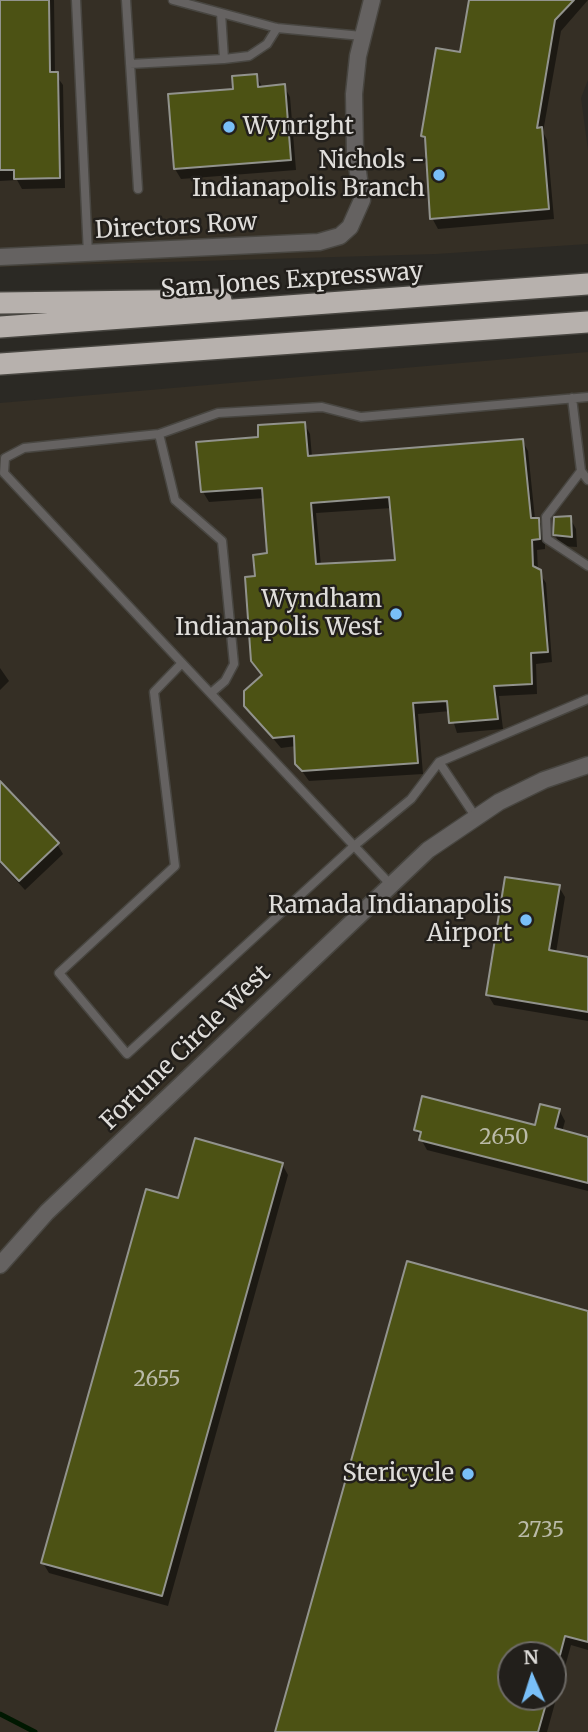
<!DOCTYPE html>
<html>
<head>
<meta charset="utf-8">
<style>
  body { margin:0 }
  #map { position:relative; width:588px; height:1732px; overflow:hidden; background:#2b2924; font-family:Merriweather,serif }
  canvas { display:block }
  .north { position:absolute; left:497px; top:1641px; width:70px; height:70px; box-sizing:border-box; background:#221f1b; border:2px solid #6e6b67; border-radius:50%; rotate:357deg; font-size:19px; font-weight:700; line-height:28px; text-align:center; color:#dfddda }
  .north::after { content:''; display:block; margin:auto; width:24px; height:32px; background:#79bff8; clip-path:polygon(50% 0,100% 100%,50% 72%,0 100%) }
</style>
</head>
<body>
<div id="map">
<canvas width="588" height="1732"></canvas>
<div class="north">N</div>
</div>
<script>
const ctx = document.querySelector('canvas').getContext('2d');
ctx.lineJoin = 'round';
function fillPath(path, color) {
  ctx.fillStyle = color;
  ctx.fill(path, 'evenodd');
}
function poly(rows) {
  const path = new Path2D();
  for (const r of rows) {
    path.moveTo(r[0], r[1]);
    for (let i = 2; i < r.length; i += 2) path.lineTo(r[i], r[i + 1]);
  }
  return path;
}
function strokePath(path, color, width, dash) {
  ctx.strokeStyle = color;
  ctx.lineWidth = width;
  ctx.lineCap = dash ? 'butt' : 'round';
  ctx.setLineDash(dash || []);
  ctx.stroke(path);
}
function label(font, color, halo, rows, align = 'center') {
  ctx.font = font + ' Merriweather,serif';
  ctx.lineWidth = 5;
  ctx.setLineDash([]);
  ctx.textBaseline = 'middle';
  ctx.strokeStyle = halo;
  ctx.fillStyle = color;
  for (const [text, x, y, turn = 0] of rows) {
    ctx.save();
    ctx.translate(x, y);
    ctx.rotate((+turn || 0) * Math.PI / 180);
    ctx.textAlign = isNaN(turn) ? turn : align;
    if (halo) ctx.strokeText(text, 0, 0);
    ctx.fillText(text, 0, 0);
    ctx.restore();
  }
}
const built = poly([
  [0,0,588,0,588,80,581,98,588,150,588,244,436,254,0,267],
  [588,352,588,1732,0,1732,0,403],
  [511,1655,553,1655,553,1697,511,1697]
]);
const shadow = poly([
  [0,0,54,0,55,74,63,85,65,188,22,189,17,180,0,181],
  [471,0,588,0,561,31,543,132,547,140,554,219,438,229,432,218,427,144,422,136,461,54],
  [256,76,263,88,284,86,290,97,296,170,181,179,175,169,235,90],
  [304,423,310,434,312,457,522,440,528,451,535,519,538,519,545,530,545,549,537,550,538,571,546,583,552,662,536,664,537,694,499,696,503,729,457,733,450,711,418,714,423,774,309,781,297,764,296,746,281,748,246,706,263,677,253,661,257,578,269,555,265,498,209,502,203,492,260,438],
  [392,508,397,561,321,566,316,513],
  [570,518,576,529,577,547,561,546,555,535],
  [0,668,9,681,0,690],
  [0,784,57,844,63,854,25,890,0,863],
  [559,887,565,897,556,953,588,958,588,1021,494,1005,488,995],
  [559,1110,565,1121,562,1132,588,1139,588,1191,427,1150,416,1130,536,1127],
  [282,1164,288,1175,168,1606,49,1573,43,1563,179,1200],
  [588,1313,588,1650,571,1645,547,1732,277,1732],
  [511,1655,553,1655,553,1697,511,1697]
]);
const stream = poly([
  [0,1714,35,1732]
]);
const building = poly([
  [0,0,49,0,50,72,58,72,60,178,14,179,14,170,0,170,0,0],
  [469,0,574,0,555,20,537,128,542,127,549,209,430,219,425,137,421,136,436,48,460,52,469,0],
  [257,74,258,87,285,84,291,160,174,169,168,94,233,89,232,76,257,74],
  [305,422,308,456,523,439,531,518,539,518,540,539,532,540,533,566,541,570,548,652,531,653,532,684,494,686,498,719,449,723,447,701,413,703,418,763,302,771,295,764,294,736,273,738,244,706,244,691,262,675,251,661,245,577,255,576,253,555,267,553,262,488,201,492,196,442,258,437,258,425,305,422],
  [389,497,395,560,316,564,311,503,389,497],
  [571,516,572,537,553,535,554,517,571,516],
  [0,781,59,843,19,881,0,861,0,781],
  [505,877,560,885,549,950,588,957,588,1012,486,995,505,877],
  [422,1096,535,1125,540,1104,560,1109,555,1128,588,1137,588,1183,419,1140,421,1132,414,1130,422,1096],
  [195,1138,283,1163,162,1596,41,1563,146,1189,178,1198,195,1138],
  [407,1261,588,1311,588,1642,565,1636,560,1655,511,1655,511,1697,548,1697,538,1732,275,1732,407,1261]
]);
const service = poly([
  [76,0,88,254],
  [126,0,138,189],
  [173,0,277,28,362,36],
  [224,59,249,56,267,44,277,28],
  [130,64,224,59,221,13],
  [572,398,581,471,588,480],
  [159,434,218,413,322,407,361,417,588,397],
  [581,471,546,517,547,539,588,566],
  [182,663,154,692,175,866,59,973,127,1054,354,846,411,799,439,762,588,699],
  [211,693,225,681,234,664,222,541,175,500,159,434,24,448,5,458,4,473,182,663,390,884],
  [439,762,475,816]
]);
const minor = poly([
  [0,257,319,242,340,236,350,227,362,200,355,151,354,94,358,56,372,0],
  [0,1265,47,1212,428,850,499,802,544,780,588,765]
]);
const motorway = poly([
  [0,303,221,300],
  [0,327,588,284],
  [0,364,588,322]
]);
const markers = [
  [229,127,7,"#79bff8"],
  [439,175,7,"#79bff8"],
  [396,614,7,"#79bff8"],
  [526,920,7,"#79bff8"],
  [468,1474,7,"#79bff8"]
];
const numberNames = [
  ["2650",504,1138],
  ["2655",157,1380],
  ["2735",541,1531]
];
const poiNames = [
  ["Wynright",243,127,"left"],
  ["Nichols -",425,161],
  ["Indianapolis Branch",425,189],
  ["Wyndham",382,600],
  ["Indianapolis West",382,628],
  ["Ramada Indianapolis",512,906],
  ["Airport",512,934],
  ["Stericycle",454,1474]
];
const streetNames = [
  ["Directors Row",176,227,-3],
  ["Sam Jones Expressway",292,281,-4],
  ["Fortune Circle West",186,1048,-44]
];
fillPath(built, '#352f25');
fillPath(shadow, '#0007');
strokePath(stream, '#001801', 5);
fillPath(building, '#4c5214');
strokePath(building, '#92938d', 2);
strokePath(service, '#484641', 11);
strokePath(minor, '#484641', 19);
strokePath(motorway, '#484641', 24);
strokePath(service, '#656261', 8);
strokePath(minor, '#656261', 16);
strokePath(motorway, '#b7b1ad', 21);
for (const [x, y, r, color] of markers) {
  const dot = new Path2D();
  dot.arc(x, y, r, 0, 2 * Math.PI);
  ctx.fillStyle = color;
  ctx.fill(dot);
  strokePath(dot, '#221f1b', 2.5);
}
label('21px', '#babaa8', null, numberNames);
label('24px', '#dfddda', '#221f1b', poiNames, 'right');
label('24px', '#dfddda', '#221f1b', streetNames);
</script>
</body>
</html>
